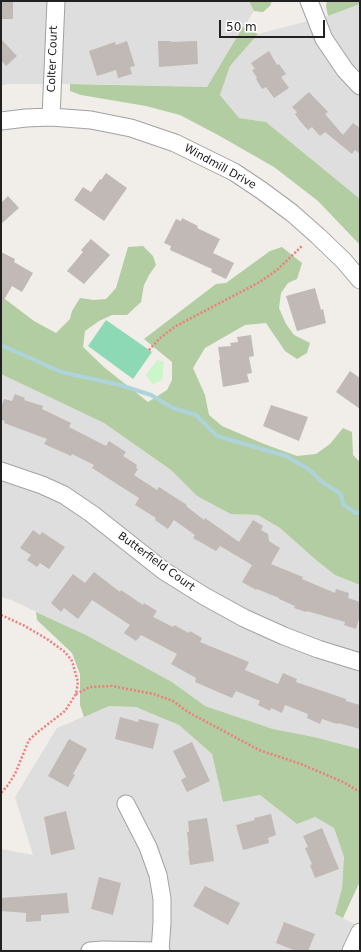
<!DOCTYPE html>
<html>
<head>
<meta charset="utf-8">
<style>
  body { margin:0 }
  #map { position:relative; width:361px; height:952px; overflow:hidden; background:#f1ede9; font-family:"DejaVu Sans",sans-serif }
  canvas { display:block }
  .frame { position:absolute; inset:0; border:2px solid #212121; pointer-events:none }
  .scale { position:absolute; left:219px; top:20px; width:106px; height:18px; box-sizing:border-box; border:2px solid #212121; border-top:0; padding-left:5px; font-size:12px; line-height:14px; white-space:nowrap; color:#212121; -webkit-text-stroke:3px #fff; paint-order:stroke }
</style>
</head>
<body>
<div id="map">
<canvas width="361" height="952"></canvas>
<div class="frame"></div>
<div class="scale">50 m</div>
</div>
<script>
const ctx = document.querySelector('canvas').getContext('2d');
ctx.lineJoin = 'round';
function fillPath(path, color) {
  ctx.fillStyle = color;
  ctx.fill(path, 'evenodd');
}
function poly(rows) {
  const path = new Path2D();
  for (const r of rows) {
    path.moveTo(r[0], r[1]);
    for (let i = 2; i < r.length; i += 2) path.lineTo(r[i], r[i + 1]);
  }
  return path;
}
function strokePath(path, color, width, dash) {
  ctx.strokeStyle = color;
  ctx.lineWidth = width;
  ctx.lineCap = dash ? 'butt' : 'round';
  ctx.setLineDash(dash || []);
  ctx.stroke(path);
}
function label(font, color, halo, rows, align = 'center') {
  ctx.font = font + ' "DejaVu Sans",sans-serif';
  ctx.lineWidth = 3;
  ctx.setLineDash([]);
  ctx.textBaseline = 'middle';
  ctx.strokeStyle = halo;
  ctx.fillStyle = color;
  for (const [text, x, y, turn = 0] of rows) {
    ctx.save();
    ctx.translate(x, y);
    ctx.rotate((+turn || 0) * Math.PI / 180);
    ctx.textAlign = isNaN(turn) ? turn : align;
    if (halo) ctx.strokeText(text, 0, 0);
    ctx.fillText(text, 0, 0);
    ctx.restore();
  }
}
const residential = poly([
  [1,1,249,1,254,11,207,87,89,84,7,84,1,86],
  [360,4,360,199,266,122,239,118,220,95,230,66,258,34,328,16],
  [1,374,104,423,171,470,197,496,246,515,258,515,280,528,316,560,335,575,360,585,360,749,314,737,273,729,205,706,172,682,86,635,11,600,1,597],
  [109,706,137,707,179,725,212,754,223,802,260,795,297,823,315,817,334,828,344,857,342,888,335,914,360,927,360,951,1,951,1,849,33,855,15,797,57,728]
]);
const forest = poly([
  [249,1,272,1,270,6,263,12,254,11],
  [327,1,360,1,360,4,328,16,326,6],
  [243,27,258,34,230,66,220,95,239,118,266,122,360,199,360,245,318,201,274,167,218,135,180,115,146,106,81,95,70,91,70,84,207,87],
  [143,246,153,256,156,265,149,275,144,285,141,302,127,315,112,315,99,321,85,331,83,347,105,368,148,402,167,390,172,380,172,362,144,339,216,284,226,283,270,251,282,247,302,263,297,279,288,283,281,293,279,308,286,324,294,335,310,343,307,353,297,359,285,351,266,323,245,325,205,348,193,368,205,395,209,415,222,426,264,444,297,456,316,454,330,444,343,428,352,432,353,455,360,462,360,585,335,575,316,560,280,528,258,515,231,514,197,496,171,470,104,423,1,374,1,296,34,321,56,333,70,319,72,311,80,298,94,300,106,299,116,288,128,247],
  [36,612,86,635,172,682,205,706,273,729,314,737,360,749,360,881,343,918,335,914,342,888,344,857,334,828,315,817,297,824,260,795,223,802,212,754,179,725,136,707,109,706,84,717,80,705,80,674,72,653,37,620]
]);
const park = poly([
  [157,360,164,362,162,380,152,384,146,375]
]);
const pitch = poly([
  [106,320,152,352,133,379,88,346]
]);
const stream = poly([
  [1,345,61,372,120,385,151,395,173,408,196,415,217,436,286,456,310,470,321,481,341,494,343,504,355,513,360,513]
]);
const building = poly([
  [1,1,13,1,13,19,1,19],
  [1,39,17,56,6,66,1,60],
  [127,41,135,66,130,67,132,74,118,78,116,70,97,76,89,51,115,42,116,45],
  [158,41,171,41,171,42,197,41,198,64,159,67],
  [269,51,277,65,279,64,286,74,281,77,289,88,274,98,266,87,262,89,256,79,257,78,252,70,255,69,251,63],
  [309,92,328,112,325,114,343,135,353,123,360,128,360,154,355,150,352,154,325,132,320,136,312,127,308,130,300,121,295,114,297,112,292,107],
  [106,173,127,188,104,221,74,200,83,187,91,192,100,179,101,180],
  [8,196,19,208,1,224,1,203],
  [182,218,198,226,197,228,220,239,213,253,234,263,226,279,211,272,212,269,170,250,171,246,164,243,176,219,181,221],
  [91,239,110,255,84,284,67,271,83,252,81,250],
  [1,252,15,259,14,262,33,273,22,292,12,286,1,305],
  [315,288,321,310,323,309,326,323,297,331,286,296],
  [251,335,254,356,249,357,252,373,247,374,249,382,223,387,219,360,220,360,218,347,231,346,230,343,238,342,237,337],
  [350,371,360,378,360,409,336,392],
  [15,394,25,398,24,400,43,406,42,409,71,423,69,427,106,446,109,441,126,452,123,456,137,465,136,468,138,469,134,475,157,490,159,487,187,505,186,506,204,520,205,518,239,542,253,520,263,526,261,530,268,534,269,541,280,548,271,564,303,577,302,579,335,593,336,589,349,593,348,598,360,602,360,615,356,629,344,625,345,622,307,611,306,612,294,608,295,606,279,599,279,598,257,589,256,590,242,582,252,565,220,546,216,551,193,538,195,535,174,520,168,529,155,520,156,518,135,505,139,498,92,468,94,465,72,454,71,456,44,444,47,439,4,423,5,421,1,420,1,408,4,399,12,401],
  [271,405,308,417,299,441,263,426],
  [33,530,40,535,42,532,65,547,49,569,40,563,37,567,27,560,31,555,20,548],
  [94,572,120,592,121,590,143,605,144,603,157,611,153,617,173,627,174,625,189,633,190,631,202,638,200,642,249,662,245,670,278,684,283,673,297,679,296,682,346,699,346,701,360,705,360,729,338,723,337,724,322,719,320,724,307,718,308,714,285,705,282,713,271,708,270,711,258,705,260,701,236,691,232,698,195,682,196,678,171,664,177,654,141,635,136,641,124,633,130,625,92,600,78,619,64,608,61,612,51,603,73,574,85,583],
  [120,717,138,722,139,719,159,724,153,749,115,739],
  [69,739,87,749,73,774,75,775,68,787,48,776],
  [192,742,210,781,187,792,181,780,186,777,173,751],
  [66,811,75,849,51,855,44,817],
  [271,814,276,835,268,838,269,843,243,850,236,825,255,820,254,818],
  [207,818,214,861,190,865,188,851,189,851,187,832,189,832,188,821],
  [322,828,339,869,315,878,310,865,312,864,305,848,308,847,303,836],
  [99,877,121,883,113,915,91,909],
  [205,886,240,903,228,925,193,906],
  [67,893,69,913,41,915,41,921,26,922,26,913,1,911,1,898],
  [284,922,315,934,308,951,296,951,276,943]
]);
const path = poly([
  [149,350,160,338,176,326,258,283,277,270,302,246],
  [1,615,23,625,47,639,65,652,72,661,78,682,76,694,65,711,39,731,29,740,15,774,8,785,1,793],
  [76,694,90,687,112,686,154,694,173,701,188,712,259,750,301,764,343,782,360,792]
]);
const minor = poly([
  [309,1,324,39,345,70,360,86],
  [51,117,56,1],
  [1,121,26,118,51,117,91,120,131,128,175,143,234,172,261,190,292,213,318,236,344,261,360,280],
  [1,471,42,485,64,495,92,514,164,571,204,596,244,618,284,636,318,649,360,662],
  [126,804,148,847,158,875,162,899,162,923,160,951],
  [90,951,102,950,161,951],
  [351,951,360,932]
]);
const streetNames = [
  ["Colter Court",53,59,-88],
  ["Windmill Drive",220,167,29],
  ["Butterfield Court",156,562,36]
];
fillPath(residential, '#dfdede');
fillPath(forest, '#b1cda1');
fillPath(park, '#caf6ca');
fillPath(pitch, '#8dd9b6');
strokePath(stream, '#add4db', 4);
fillPath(building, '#c1b9b5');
strokePath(minor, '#a2a2a2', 19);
strokePath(path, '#f07d7a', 2.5, [2, 2]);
strokePath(minor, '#fff', 17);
label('11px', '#212121', '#fff', streetNames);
</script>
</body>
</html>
